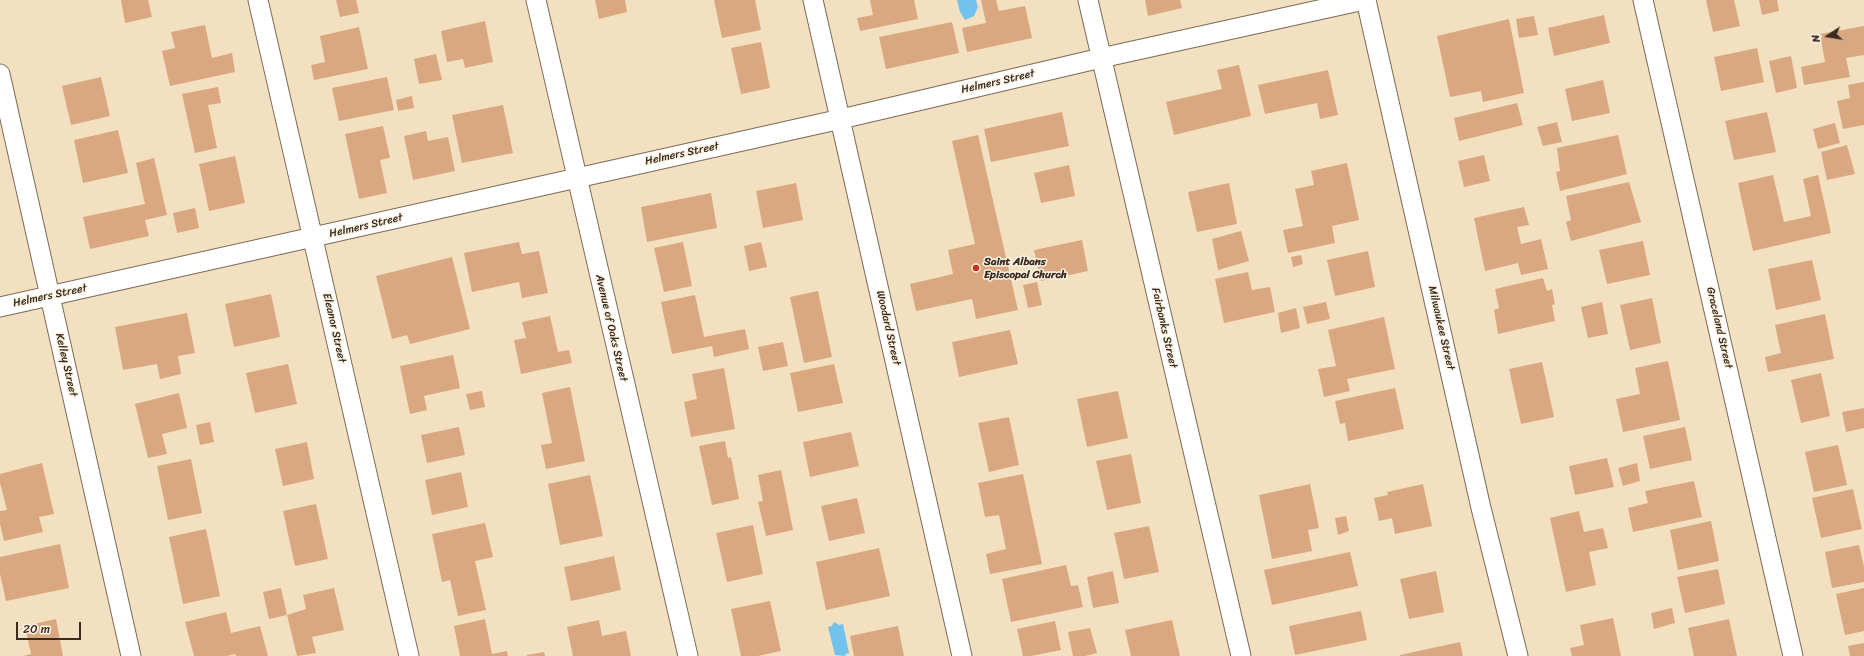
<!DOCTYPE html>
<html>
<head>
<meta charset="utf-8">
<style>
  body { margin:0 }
  #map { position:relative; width:1864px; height:656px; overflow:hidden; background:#f2e0c1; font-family:Sriracha,sans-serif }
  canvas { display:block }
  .north { position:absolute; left:1808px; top:16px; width:40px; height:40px; -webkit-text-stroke:3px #fcf5e5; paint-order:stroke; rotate:258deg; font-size:11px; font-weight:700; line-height:16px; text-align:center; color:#3b2a1e }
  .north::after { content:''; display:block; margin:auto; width:14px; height:18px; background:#3b2a1e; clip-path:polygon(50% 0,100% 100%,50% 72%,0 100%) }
  .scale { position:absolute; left:16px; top:622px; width:65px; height:18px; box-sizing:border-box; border:2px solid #3b2a1e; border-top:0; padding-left:5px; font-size:12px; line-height:14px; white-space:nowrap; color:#3b2a1e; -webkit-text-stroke:3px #fcf5e5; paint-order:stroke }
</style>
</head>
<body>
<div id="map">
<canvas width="1864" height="656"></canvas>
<div class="north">N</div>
<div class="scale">20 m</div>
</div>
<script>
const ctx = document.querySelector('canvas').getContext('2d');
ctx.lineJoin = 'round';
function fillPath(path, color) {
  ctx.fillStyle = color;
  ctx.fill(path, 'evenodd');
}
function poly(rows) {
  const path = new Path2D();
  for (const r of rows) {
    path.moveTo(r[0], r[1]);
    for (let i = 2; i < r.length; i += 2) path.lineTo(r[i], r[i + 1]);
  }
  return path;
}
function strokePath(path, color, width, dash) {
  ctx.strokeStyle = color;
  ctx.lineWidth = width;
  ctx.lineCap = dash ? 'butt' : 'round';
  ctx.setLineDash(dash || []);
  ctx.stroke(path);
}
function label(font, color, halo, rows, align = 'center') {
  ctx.font = font + ' Sriracha,sans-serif';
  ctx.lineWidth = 3;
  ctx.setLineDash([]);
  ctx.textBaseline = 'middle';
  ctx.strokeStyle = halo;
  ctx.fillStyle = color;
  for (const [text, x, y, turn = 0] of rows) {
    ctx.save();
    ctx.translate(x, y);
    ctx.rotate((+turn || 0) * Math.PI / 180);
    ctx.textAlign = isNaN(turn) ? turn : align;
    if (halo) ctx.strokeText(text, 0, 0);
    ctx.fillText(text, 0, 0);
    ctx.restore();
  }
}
const water = poly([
  [957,0,976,0,978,7,974,16,965,20,960,12],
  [834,622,839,625,843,624,849,653,846,654,845,656,835,655,828,627,832,626]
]);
const building = poly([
  [121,0,148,0,152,17,125,23],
  [336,0,356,0,359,13,340,17],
  [595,0,625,0,627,12,599,19],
  [714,0,755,0,761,30,722,38],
  [870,0,914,0,918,19,860,31,857,18,873,15],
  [981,0,996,0,999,11,1025,6,1032,38,967,52,962,28,986,23],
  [1145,0,1180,0,1182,8,1148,16],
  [1706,0,1734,0,1740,26,1713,32],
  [1759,0,1777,0,1779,11,1762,15],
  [1604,15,1610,43,1554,56,1548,28],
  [1534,16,1538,35,1519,38,1516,19],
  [1509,19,1524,93,1483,102,1481,91,1450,97,1437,36],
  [485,21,493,62,465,68,463,59,447,62,441,31],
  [952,22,959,53,886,69,879,37],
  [205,25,212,58,232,53,235,72,170,86,162,51,175,48,171,32],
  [1864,26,1864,55,1846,58,1850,77,1804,85,1801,67,1825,62,1820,34],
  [359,27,368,69,314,80,311,65,325,62,320,36],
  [761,42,770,88,741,94,731,48],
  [1757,48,1764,82,1721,91,1714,57],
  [436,54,442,80,419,84,414,59],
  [1791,56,1797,88,1776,93,1769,61],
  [1239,65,1251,116,1174,135,1166,102,1222,89,1217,70],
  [1328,70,1338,115,1320,119,1317,103,1265,114,1258,85],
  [101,77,110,116,71,125,62,86],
  [387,77,394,110,339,121,332,88],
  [1603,80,1610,113,1572,121,1565,89],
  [1864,82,1864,125,1843,129,1837,101,1850,98,1848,85],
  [218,87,221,103,208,105,217,148,195,153,182,94],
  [412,96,414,108,398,111,396,100],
  [1517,103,1523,125,1459,141,1454,118],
  [503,105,513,153,462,163,452,115],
  [1062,112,1069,146,991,162,984,129],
  [1767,112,1776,152,1734,160,1725,121],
  [1557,122,1562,142,1543,146,1537,127],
  [1835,123,1840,143,1818,149,1813,129],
  [383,126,390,158,380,160,387,193,359,199,345,134],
  [118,130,128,173,83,183,74,140],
  [426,131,428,141,448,137,455,171,413,180,404,136],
  [978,135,1018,310,976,319,972,299,916,311,910,284,953,274,948,250,975,244,952,141],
  [1618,135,1627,174,1560,191,1556,172,1560,171,1557,148],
  [1847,145,1855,174,1827,180,1821,152],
  [1484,155,1490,181,1464,187,1458,161],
  [235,156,245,203,209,211,199,164],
  [154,158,167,215,145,220,149,236,90,249,83,217,145,204,136,163],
  [1347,163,1359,220,1332,226,1335,243,1288,253,1283,230,1303,226,1295,189,1314,185,1311,171],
  [1069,165,1075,196,1041,203,1034,173],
  [1773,175,1784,222,1811,216,1803,179,1818,175,1831,233,1753,251,1738,183],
  [1629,182,1641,222,1571,241,1566,222,1571,220,1566,196],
  [796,183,803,220,763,228,756,191],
  [1229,183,1237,224,1197,232,1188,192],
  [711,193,717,228,647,242,641,207],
  [1524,207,1529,225,1517,227,1521,244,1541,239,1548,269,1521,275,1518,263,1485,271,1474,218],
  [195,208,199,228,177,233,173,213],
  [1241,231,1249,261,1218,270,1212,239],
  [1082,240,1088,271,1041,281,1034,250],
  [1643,241,1650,275,1607,284,1599,250],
  [519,242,522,254,539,251,548,293,522,298,519,282,472,292,464,253],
  [683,242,692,286,664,292,654,248],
  [761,242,767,267,749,271,744,246],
  [1368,251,1375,287,1335,296,1327,260],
  [1301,255,1303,264,1293,267,1291,257],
  [452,257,470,329,410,344,407,335,392,339,376,276],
  [1812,260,1821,300,1776,310,1768,269],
  [1248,272,1252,290,1270,287,1275,312,1224,323,1215,279],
  [1543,278,1547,291,1552,289,1555,304,1552,305,1555,321,1498,334,1494,310,1499,308,1495,289],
  [1037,282,1042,305,1028,308,1023,285],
  [818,291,832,357,804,363,790,297],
  [271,294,280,337,234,347,225,304],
  [695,295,704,337,745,329,749,349,714,357,712,346,672,354,661,302],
  [1652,298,1661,343,1630,350,1620,305],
  [1326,302,1330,319,1307,324,1303,307],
  [1602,302,1608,334,1588,338,1581,307],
  [1296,308,1300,328,1281,333,1278,313],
  [187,313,195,353,178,356,181,374,160,379,157,364,123,370,115,327],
  [1825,314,1834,359,1768,372,1765,357,1781,353,1775,325],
  [550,316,558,352,569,350,572,363,521,374,514,340,526,338,522,322],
  [1384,317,1395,369,1347,379,1350,391,1324,397,1318,369,1336,366,1328,330],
  [1010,330,1018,364,959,377,952,342],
  [783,342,788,366,763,371,758,347],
  [453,355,460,388,424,396,427,410,410,414,400,366],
  [1668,361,1680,420,1623,432,1616,399,1640,394,1635,368],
  [1542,362,1554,417,1521,424,1509,369],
  [288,364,297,404,255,413,246,373],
  [834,364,843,403,798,412,790,373],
  [724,368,735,429,691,437,684,402,697,399,692,374],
  [1821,373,1830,416,1801,423,1791,380],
  [570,387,585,461,546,469,541,445,552,443,542,393],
  [1395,388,1404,429,1348,441,1345,423,1340,424,1335,401],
  [482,391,485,407,470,410,466,394],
  [1118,391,1128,438,1087,447,1077,399],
  [179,393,187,428,162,434,167,454,148,458,135,404],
  [1864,408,1864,428,1846,432,1842,412],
  [1009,417,1019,465,989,472,978,423],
  [210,422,214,442,200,445,196,425],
  [459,427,465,455,427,463,421,435],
  [1685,427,1692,460,1650,469,1643,436],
  [851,432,859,466,810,477,803,442],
  [725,441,728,458,731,457,739,499,712,505,699,446],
  [307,442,314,479,283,486,275,449],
  [1838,445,1847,485,1814,492,1805,452],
  [1131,454,1141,503,1107,510,1096,461],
  [1607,458,1614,487,1575,495,1569,466],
  [191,459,202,513,168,520,157,466],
  [42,463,54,514,39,517,43,532,4,541,0,524,0,511,7,510,0,483,0,474],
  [1637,463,1640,481,1623,486,1618,468],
  [781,470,793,530,766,536,758,502,763,501,758,475],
  [461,472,468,507,432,515,425,480],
  [1023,474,1042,564,990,574,986,554,1006,549,999,515,985,517,978,483],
  [590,475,603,536,560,545,548,484],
  [1694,481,1702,517,1633,532,1628,508,1648,503,1645,491],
  [1310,484,1319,528,1308,530,1312,551,1272,559,1259,495],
  [1423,484,1432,526,1395,534,1392,518,1379,521,1374,498,1388,495,1387,492],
  [1853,489,1862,529,1821,538,1812,498],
  [857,498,865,533,829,541,821,506],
  [316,504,328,559,295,566,283,511],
  [1579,511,1584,532,1603,528,1608,548,1589,552,1596,585,1566,592,1550,518],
  [1346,516,1349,531,1338,535,1335,518],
  [1711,521,1719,561,1678,570,1670,530],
  [485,523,493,557,475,561,486,610,458,616,450,580,442,582,432,534],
  [753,525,763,574,727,582,716,533],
  [1149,526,1159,572,1124,579,1114,533],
  [206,529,220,596,183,604,169,537],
  [60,544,69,588,6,601,0,574,0,557],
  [1859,545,1864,567,1864,582,1832,588,1825,552],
  [879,548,890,596,826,610,816,562],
  [1350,552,1358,586,1272,605,1264,570],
  [614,556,621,590,571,601,564,567],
  [1066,565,1071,586,1078,585,1083,607,1011,622,1002,579],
  [1718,569,1725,604,1685,613,1677,577],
  [1113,571,1119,603,1093,608,1087,577],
  [1436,571,1444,612,1409,619,1400,579],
  [281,588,287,615,269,619,263,592],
  [334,588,344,630,312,637,316,653,297,656,287,615,306,609,303,595],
  [1864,588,1864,631,1845,635,1836,594],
  [770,601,781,651,758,656,741,656,731,609],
  [1672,608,1675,623,1654,629,1651,613],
  [1361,611,1367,640,1295,655,1289,626],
  [226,612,231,633,260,626,268,656,236,656,235,654,227,656,194,656,185,622],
  [1613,618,1621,656,1572,656,1570,648,1584,645,1580,625],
  [56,619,63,656,23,656,31,654,25,626],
  [485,619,492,654,507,651,508,656,460,656,454,626],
  [1729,619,1737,656,1694,656,1688,628],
  [599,620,602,636,626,631,631,656,573,656,567,627],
  [1172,620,1180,656,1131,656,1125,630],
  [1055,621,1061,650,1031,656,1023,656,1017,629],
  [898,626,904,656,854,656,850,636],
  [1090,628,1097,653,1085,656,1073,656,1068,632],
  [1460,642,1463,656,1400,656,1400,655],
  [1864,643,1864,656,1850,656,1848,646],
  [544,652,545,656,527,656,527,655]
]);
const minor = poly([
  [258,0,409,656],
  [536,0,688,656],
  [813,0,962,656],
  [1088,0,1241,656],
  [1366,0,1481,508,1518,656],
  [1643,0,1793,656],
  [0,74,131,656],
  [0,307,841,119,1101,58,1364,0]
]);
const markers = [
  [976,268,4,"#c8321e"]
];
const streetNames = [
  ["Helmers Street",998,82,-13],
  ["Helmers Street",682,154,-12],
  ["Helmers Street",366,226,-13],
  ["Helmers Street",50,296,-12],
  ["Eleanor Street",334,328,77],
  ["Avenue of Oaks Street",611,328,77],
  ["Woodard Street",888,328,77],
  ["Fairbanks Street",1164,328,77],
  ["Milwaukee Street",1441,328,77],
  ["Graceland Street",1719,328,77],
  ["Kelley Street",66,365,77]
];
const poiNames = [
  ["Saint Albans",984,262],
  ["Episcopal Church",984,275]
];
fillPath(water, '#71c2ed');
fillPath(building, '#daa880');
strokePath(minor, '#7b6a57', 21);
strokePath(minor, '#fff', 19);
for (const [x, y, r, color] of markers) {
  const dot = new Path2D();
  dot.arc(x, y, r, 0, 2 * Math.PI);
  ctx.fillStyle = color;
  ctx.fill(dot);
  strokePath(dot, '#fcf5e5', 1.5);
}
label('11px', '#3b2a1e', '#fcf5e5', streetNames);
label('bold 11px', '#3b2a1e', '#fcf5e5', poiNames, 'left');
</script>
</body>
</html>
